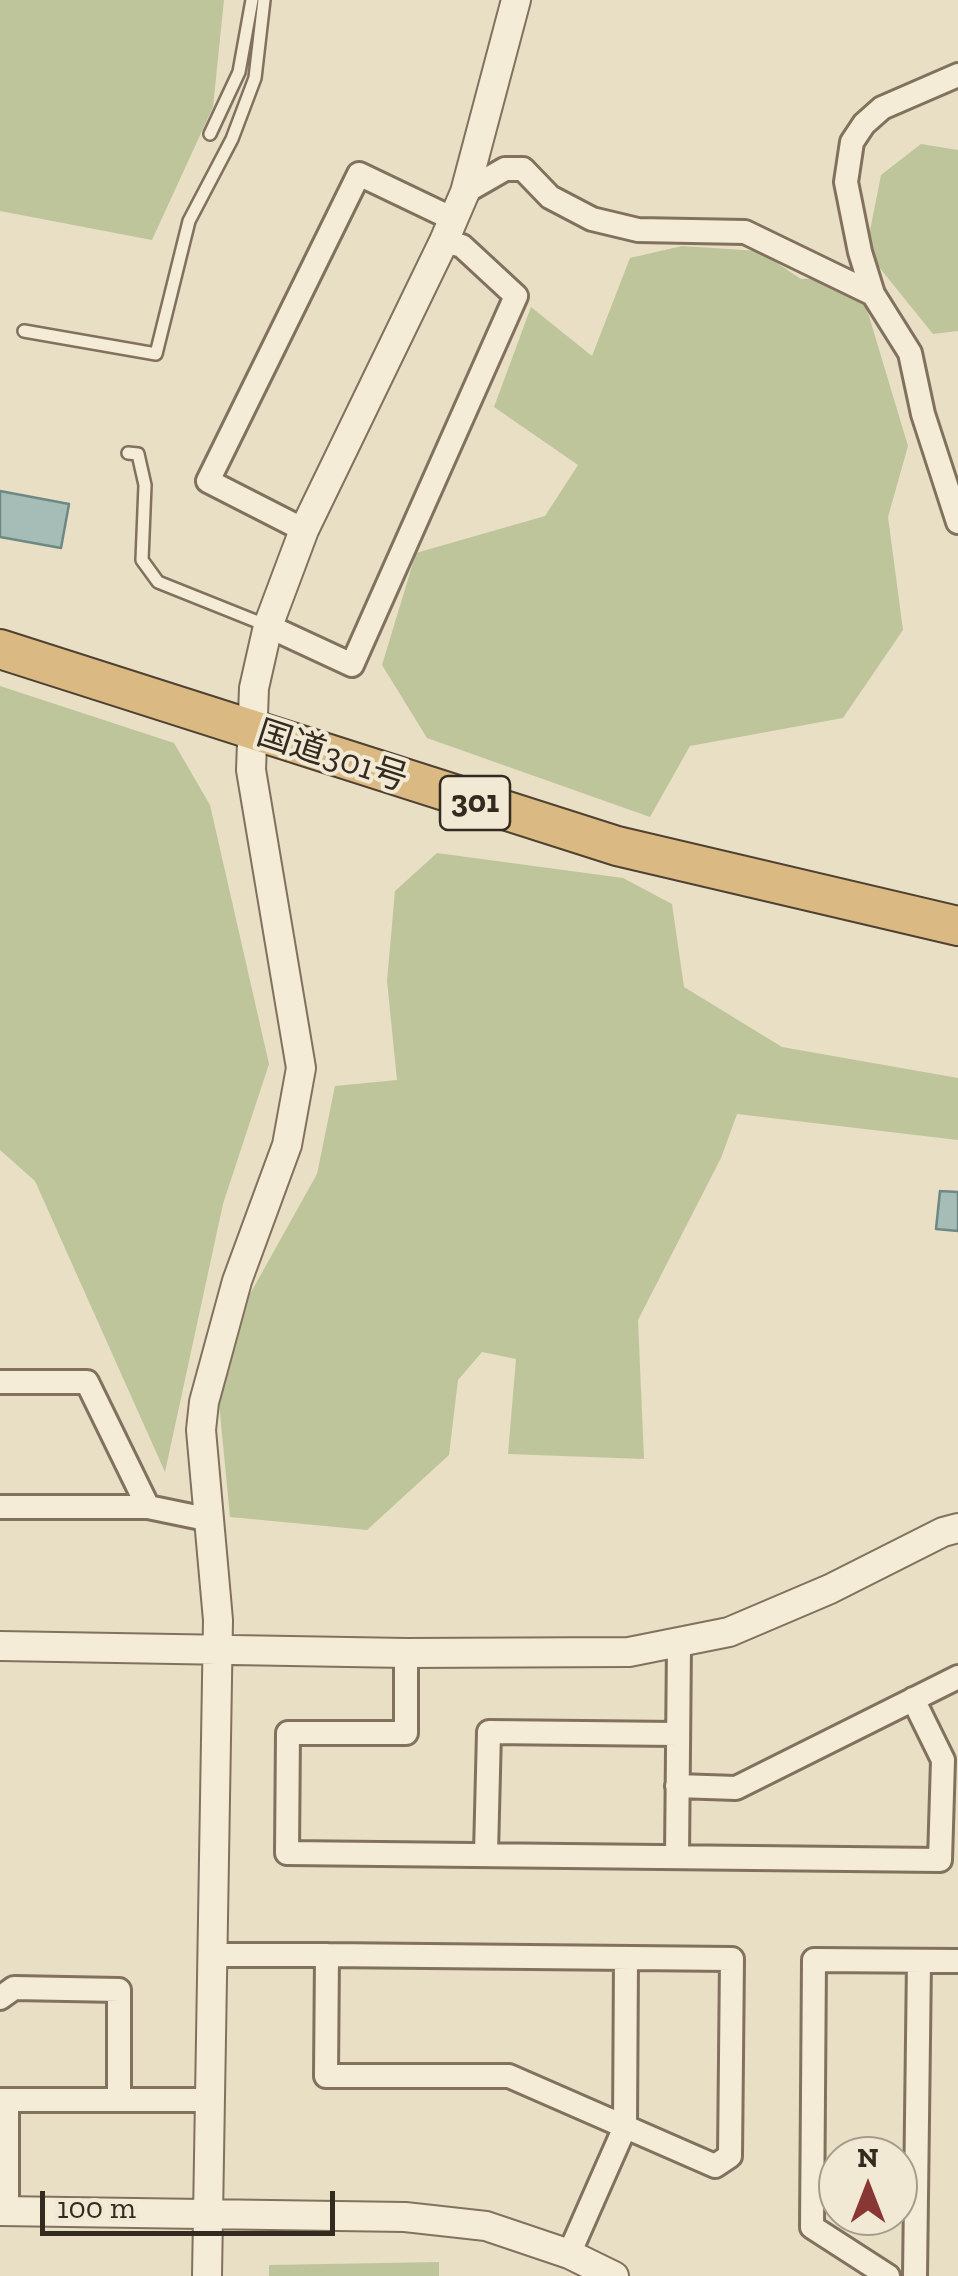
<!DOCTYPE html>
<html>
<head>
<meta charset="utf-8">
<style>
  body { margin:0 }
  #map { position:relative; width:958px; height:2276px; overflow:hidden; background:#e8dfc5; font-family:"Zilla Slab",serif }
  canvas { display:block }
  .north { position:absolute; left:818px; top:2136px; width:100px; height:100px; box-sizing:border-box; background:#f1e9d4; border:2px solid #a59d8c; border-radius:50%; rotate:0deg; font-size:28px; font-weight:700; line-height:40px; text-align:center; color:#332a20 }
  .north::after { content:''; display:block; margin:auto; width:35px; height:45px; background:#883735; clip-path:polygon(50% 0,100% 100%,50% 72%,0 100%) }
  .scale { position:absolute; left:40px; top:2191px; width:295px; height:45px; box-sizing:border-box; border:5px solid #332a20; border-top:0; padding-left:12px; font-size:30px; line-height:35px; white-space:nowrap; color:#332a20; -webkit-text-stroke:8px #f1e9d4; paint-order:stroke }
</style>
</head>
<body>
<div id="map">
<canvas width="958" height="2276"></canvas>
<div class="north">N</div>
<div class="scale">100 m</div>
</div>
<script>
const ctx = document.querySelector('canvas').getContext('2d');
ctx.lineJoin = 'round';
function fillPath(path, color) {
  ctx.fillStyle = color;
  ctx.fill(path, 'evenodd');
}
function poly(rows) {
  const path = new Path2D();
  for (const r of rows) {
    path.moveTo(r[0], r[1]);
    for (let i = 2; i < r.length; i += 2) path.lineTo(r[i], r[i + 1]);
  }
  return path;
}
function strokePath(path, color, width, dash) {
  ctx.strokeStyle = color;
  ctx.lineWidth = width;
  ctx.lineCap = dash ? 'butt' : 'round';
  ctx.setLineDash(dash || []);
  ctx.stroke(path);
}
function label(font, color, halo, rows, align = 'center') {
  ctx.font = font + ' "Zilla Slab","Noto Sans JP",serif';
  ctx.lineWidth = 8;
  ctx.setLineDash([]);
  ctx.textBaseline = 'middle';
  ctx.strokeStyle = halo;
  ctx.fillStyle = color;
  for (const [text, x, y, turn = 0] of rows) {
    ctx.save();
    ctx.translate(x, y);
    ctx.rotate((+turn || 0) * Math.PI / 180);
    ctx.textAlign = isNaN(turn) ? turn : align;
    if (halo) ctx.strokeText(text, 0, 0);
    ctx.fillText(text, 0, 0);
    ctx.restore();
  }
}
const green = poly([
  [0,0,224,0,213,107,152,240,0,211],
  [921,144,958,150,958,331,933,334,866,251,881,175],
  [682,246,759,251,801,279,834,278,866,306,908,446,888,517,903,630,843,718,690,746,650,817,427,738,382,665,416,553,545,516,578,465,494,407,531,307,592,356,630,258],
  [0,686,174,743,210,805,269,1064,223,1204,165,1472,35,1181,0,1150],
  [437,853,623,878,672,904,684,987,782,1047,958,1078,958,1140,737,1114,721,1158,638,1320,644,1459,508,1454,516,1359,482,1352,458,1380,449,1455,367,1530,230,1517,219,1403,250,1294,317,1174,335,1086,397,1080,387,981,395,891],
  [439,2262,439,2276,269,2276,269,2265]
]);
const water = poly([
  [0,491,69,504,61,548,0,537,0,491],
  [940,1191,958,1192,958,1231,936,1229,940,1191]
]);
const service = poly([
  [210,134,239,72,252,0],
  [24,331,156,354,189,221,232,139,255,78,264,0],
  [128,453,138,454,145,485,142,560,158,582,268,626]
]);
const minor = poly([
  [958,75,882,108,864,124,852,142,846,182,860,252,873,294,910,353,923,414,958,522],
  [465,192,505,169,523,169,550,197,592,219,638,230,745,232,873,294],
  [304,530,208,481,359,174,453,219],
  [268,626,352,665,516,296,462,246,444,241],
  [0,1382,87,1382,148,1507],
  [0,1507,148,1507,211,1520],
  [406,1653,406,1733,288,1733,287,1853,940,1860,943,1760,913,1699],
  [677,1786,736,1788,958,1677],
  [486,1853,489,1732,677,1734],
  [677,1857,679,1643],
  [212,1955,327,1955,732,1959,730,2156,715,2166,509,2076,326,2076,327,1955],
  [0,1998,14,1988,119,1990,119,2100],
  [0,2100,210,2100],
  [7,2211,7,2100],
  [569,2254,625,2127,626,1958],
  [888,2276,812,2227,814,1960,958,1961],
  [915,2276,919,1961]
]);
const tertiary = poly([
  [0,1646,406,1653,629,1652,729,1632,830,1589,943,1532,958,1528],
  [0,2211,405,2217,486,2226,569,2254,614,2276],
  [207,2276,218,1620,201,1430,204,1402,237,1281,287,1145,301,1068,251,770,254,688,268,626,304,530,444,241,465,192,516,0]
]);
const trunk = poly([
  [0,649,617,846,958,926]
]);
const shields = [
  [475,803,70]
];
const shieldNames = [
  ["301",475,803]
];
const streetNames = [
  ["国道301号",332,757,18]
];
fillPath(green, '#bec59b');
fillPath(water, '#a6bcb6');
strokePath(water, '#6e8983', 2.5);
strokePath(service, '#81715e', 16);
strokePath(minor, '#81715e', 28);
strokePath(tertiary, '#81715e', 32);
strokePath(trunk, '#4f4031', 42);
strokePath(service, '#f4ecd7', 11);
strokePath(minor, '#f4ecd7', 22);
strokePath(tertiary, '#f4ecd7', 28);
strokePath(trunk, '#daba82', 38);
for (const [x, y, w] of shields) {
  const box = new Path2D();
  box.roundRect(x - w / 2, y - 27, w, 54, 8);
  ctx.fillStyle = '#f1e9d4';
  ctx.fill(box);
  strokePath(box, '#332a20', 2.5);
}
label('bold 32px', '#332a20', null, shieldNames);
label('35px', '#332a20', '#f1e9d4', streetNames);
</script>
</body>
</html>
